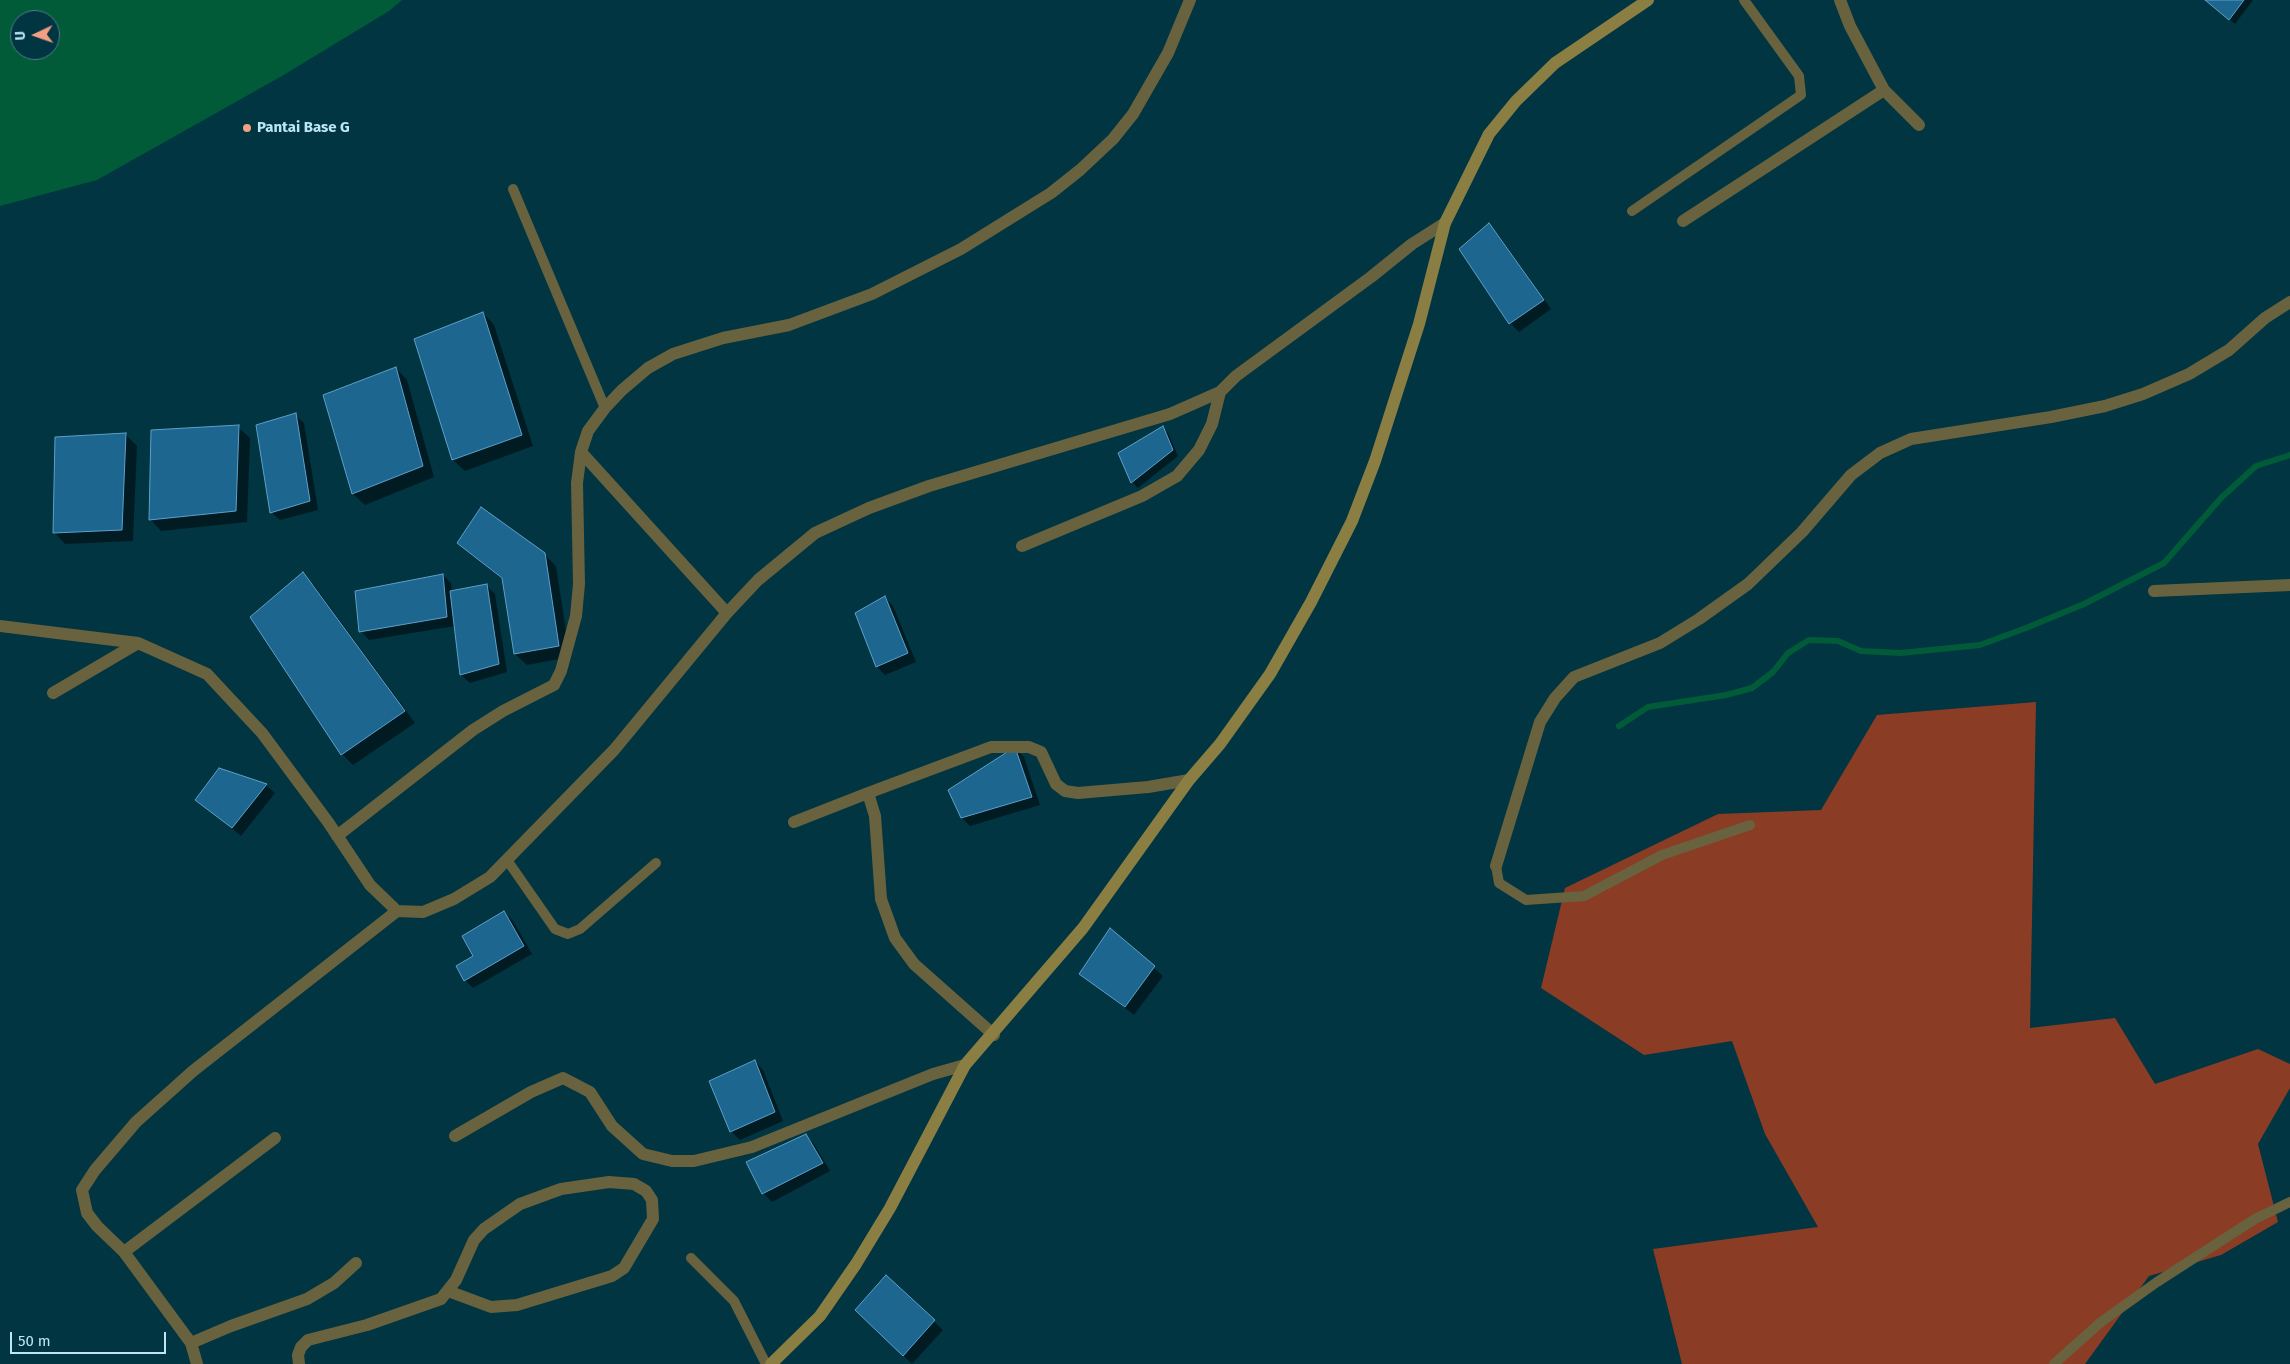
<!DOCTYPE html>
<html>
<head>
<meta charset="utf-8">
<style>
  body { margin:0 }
  #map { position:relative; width:2290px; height:1364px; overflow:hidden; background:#003541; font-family:"Fira Sans",sans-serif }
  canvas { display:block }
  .north { position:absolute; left:10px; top:10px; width:50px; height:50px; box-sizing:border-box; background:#003541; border:1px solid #4c7c88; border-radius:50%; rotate:267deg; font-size:14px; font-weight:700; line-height:20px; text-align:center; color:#bde6f3 }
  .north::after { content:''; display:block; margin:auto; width:18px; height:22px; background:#f39f84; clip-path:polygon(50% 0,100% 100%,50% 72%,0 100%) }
  .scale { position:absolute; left:10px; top:1332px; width:156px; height:22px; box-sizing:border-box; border:2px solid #bde6f3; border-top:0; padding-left:6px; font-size:15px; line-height:18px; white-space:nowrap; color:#bde6f3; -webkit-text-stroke:4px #003541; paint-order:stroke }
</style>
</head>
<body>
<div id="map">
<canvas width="2290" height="1364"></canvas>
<div class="north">U</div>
<div class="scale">50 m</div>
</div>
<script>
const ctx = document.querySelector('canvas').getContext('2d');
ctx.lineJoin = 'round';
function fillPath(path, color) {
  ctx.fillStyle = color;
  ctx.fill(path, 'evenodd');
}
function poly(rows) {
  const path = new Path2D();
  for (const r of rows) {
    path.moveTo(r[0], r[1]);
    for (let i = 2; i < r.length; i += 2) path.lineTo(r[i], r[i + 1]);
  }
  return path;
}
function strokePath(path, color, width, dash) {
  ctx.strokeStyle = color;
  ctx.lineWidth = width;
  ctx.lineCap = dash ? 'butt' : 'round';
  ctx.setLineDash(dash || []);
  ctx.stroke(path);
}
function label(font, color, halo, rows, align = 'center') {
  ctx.font = font + ' "Fira Sans",sans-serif';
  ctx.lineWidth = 5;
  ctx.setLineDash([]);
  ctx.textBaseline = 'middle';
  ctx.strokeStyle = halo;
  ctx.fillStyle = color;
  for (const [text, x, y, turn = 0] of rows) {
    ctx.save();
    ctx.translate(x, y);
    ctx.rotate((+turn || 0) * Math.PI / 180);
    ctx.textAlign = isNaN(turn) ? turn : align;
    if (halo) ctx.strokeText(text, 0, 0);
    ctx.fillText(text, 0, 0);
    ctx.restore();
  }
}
const green = poly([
  [2036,702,2030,1028,2115,1018,2155,1084,2258,1049,2290,1064,2290,1088,2258,1144,2278,1222,2221,1255,2149,1276,2085,1364,1682,1364,1653,1249,1818,1227,1765,1134,1732,1041,1644,1055,1541,988,1565,888,1718,814,1821,810,1877,715]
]);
const water = poly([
  [0,0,402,0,389,11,282,76,97,180,0,206],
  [20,20,50,20,50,50,20,50]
]);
const shadow = poly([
  [2206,0,2253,0,2235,24],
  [1488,225,1497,233,1551,309,1519,332,1510,323],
  [483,313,494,325,533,446,465,471,453,460,416,339],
  [396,368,407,380,434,477,365,505,353,494,324,395],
  [295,415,304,423,318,510,280,520,271,512],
  [238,427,250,438,247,522,161,531,150,519],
  [1162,428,1168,433,1178,456,1138,488,1132,482,1119,454],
  [125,434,137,446,133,541,65,544,54,532],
  [458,543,544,554,556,566,570,657,527,665,515,654,504,581],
  [303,574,314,585,415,723,353,765,342,754],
  [443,575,451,583,452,591,486,585,495,594,507,672,470,683,461,675,455,626,369,640,361,631],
  [885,597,893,606,916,662,885,675,877,667,857,613],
  [1015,748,1024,757,1040,805,970,826,962,818],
  [219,770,266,785,275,793,241,836,197,800],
  [504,912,513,921,532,954,473,988,465,980,474,956],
  [1110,930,1163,976,1134,1015,1081,974],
  [755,1061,763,1070,783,1121,740,1140,731,1131],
  [806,1135,814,1144,830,1171,772,1202,763,1193],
  [886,1277,943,1330,912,1364,857,1310]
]);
const stream = poly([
  [1619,726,1648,707,1726,695,1752,688,1773,672,1788,653,1809,640,1838,641,1861,651,1901,653,1980,645,2026,628,2084,604,2164,563,2221,498,2256,466,2290,455]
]);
const building = poly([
  [2205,0,2244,0,2229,20,2205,0],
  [1489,223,1544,300,1509,324,1459,249,1489,223],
  [483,312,522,435,452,460,414,339,483,312],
  [396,367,423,466,352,494,323,395,396,367],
  [296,413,310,501,270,513,256,425,296,413],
  [239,425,236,511,149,520,151,430,239,425],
  [1163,426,1173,450,1131,483,1118,453,1163,426],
  [126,433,122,530,53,533,55,437,126,433],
  [481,507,545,553,559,646,514,654,502,578,457,543,481,507],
  [303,572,405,711,341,755,250,617,303,572],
  [443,574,447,617,359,632,355,591,443,574],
  [487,584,499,664,460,675,450,591,487,584],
  [885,596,908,653,876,667,855,613,885,596],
  [1015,747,1032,797,961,818,948,790,1015,747],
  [219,768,267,784,232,828,195,800,219,768],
  [504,911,524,946,464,981,456,966,473,956,462,936,504,911],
  [1110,928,1155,966,1125,1007,1079,974,1110,928],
  [755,1060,775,1112,730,1132,709,1081,755,1060],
  [806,1134,823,1163,762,1194,746,1162,806,1134],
  [886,1275,935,1320,903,1356,855,1310,886,1275]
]);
const lane = poly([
  [513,189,605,408],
  [1632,211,1801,95,1799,76,1744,0],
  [507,860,555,929,568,934,580,929,656,863],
  [1496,866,1499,883,1526,900,1584,896,1662,855,1750,825],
  [691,1258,734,1301,766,1364],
  [2054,1364,2101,1322,2157,1282,2255,1219,2290,1202]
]);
const street = poly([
  [1840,0,1850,26,1884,90,1919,125],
  [1683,221,1884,90],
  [581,452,727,613],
  [1022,546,1142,496,1177,476,1199,450,1212,424,1220,392],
  [2154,591,2290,585],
  [0,626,138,643,207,674,262,733,328,822,370,885,397,911,423,912,454,899,490,877,614,750,727,613,758,580,815,533,869,508,929,486,1170,414,1220,392,1236,376,1371,277,1412,244,1445,223],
  [53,693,138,643],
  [868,793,991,747,1029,747,1041,752,1056,784,1065,791,1078,793,1148,787,1189,780],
  [794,822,868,793,875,816,881,899,895,938,914,964,994,1035],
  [337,836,473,730,503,711,554,685,561,671,576,616,579,584,577,483,581,452,588,431,605,408,622,390,648,368,673,354,723,338,789,325,872,294,961,249,1051,193,1080,170,1113,139,1133,114,1168,53,1190,0],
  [1496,866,1540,722,1555,698,1574,677,1660,643,1699,619,1748,584,1802,532,1851,475,1880,453,1911,439,2051,417,2105,406,2143,394,2189,374,2229,350,2265,318,2290,302],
  [455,1136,531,1092,563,1078,590,1092,612,1126,643,1154,672,1161,694,1161,752,1147,933,1074,965,1065],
  [124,1252,275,1138],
  [191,1343,231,1326,307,1299,334,1283,356,1263],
  [197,1364,191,1343,124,1252,97,1226,87,1213,82,1190,95,1170,136,1122,193,1071,397,911],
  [299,1364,298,1355,301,1347,308,1340,367,1325,441,1299,456,1280,474,1240,484,1229,520,1204,561,1189,609,1182,634,1184,646,1191,652,1200,653,1219,624,1268,612,1276,517,1305,491,1307,448,1291]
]);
const secondary = poly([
  [771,1364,820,1316,856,1264,890,1208,965,1065,1083,928,1189,780,1220,744,1270,674,1311,602,1352,521,1375,461,1419,324,1445,223,1489,134,1516,101,1555,63,1648,0]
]);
const markers = [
  [247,128,5,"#f39f84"]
];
const poiNames = [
  ["Pantai Base G",257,128]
];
fillPath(green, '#8a3d24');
fillPath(water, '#025b38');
fillPath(shadow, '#0007');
strokePath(stream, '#025b38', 6);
fillPath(building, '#1d668f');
strokePath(building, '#5ea0ca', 1);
strokePath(lane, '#69623e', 10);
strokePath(street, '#69623e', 12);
strokePath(secondary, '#8a7e43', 12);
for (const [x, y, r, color] of markers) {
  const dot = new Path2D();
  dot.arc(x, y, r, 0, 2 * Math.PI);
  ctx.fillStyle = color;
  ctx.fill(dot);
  strokePath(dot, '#003541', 2);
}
label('bold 15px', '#bde6f3', '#003541', poiNames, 'left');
</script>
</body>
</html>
